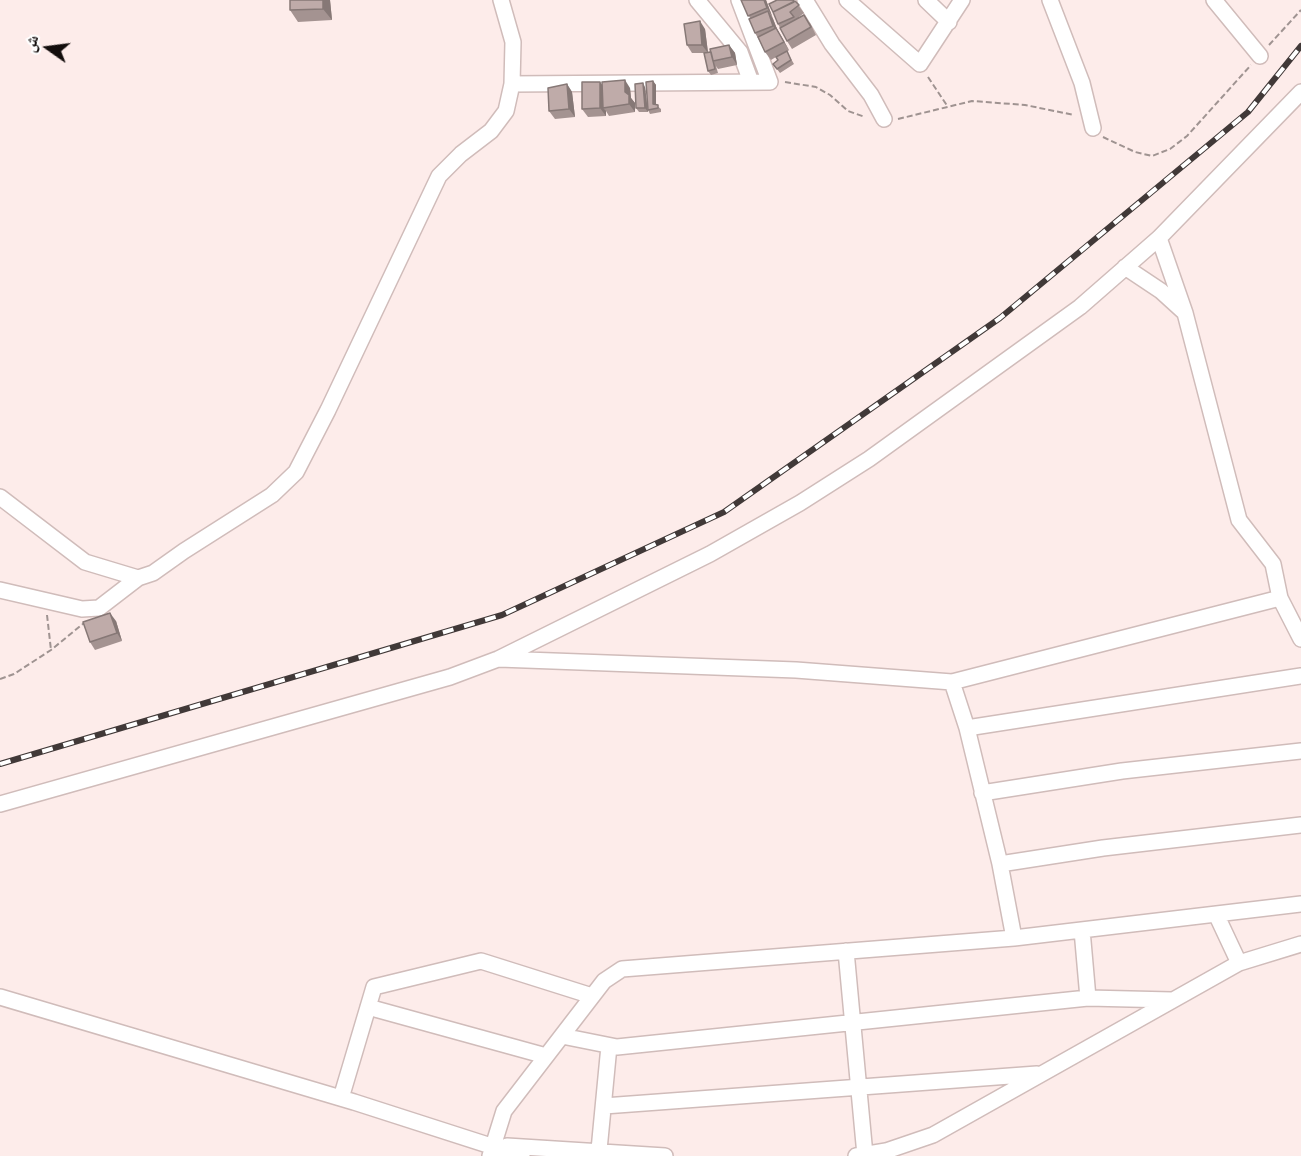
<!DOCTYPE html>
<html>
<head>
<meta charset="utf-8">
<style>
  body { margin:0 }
  #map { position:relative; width:1301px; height:1156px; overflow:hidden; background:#fdecea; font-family:"PT Serif","Noto Naskh Arabic",serif }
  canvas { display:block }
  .north { position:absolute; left:18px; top:18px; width:60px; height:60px; -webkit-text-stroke:4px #fff; paint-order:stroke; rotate:284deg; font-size:16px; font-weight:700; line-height:24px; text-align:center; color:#130d0c }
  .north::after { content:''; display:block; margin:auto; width:21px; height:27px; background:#130d0c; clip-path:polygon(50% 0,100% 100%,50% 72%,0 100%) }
</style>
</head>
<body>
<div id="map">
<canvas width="1301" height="1156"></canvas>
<div class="north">ش</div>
</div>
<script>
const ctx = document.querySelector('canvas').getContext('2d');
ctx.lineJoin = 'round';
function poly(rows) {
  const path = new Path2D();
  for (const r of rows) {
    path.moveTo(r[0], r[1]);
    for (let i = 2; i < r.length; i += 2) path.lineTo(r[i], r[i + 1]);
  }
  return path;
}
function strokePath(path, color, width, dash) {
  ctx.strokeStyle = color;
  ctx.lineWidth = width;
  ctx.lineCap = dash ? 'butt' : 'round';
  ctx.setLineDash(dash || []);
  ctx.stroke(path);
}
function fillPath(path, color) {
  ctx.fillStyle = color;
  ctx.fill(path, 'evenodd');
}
const path = poly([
  [1269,45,1301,10],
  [928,77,948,107],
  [785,82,816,87,830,95,848,111,865,117],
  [898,119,972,101,1025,105,1074,115],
  [1103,137,1135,152,1152,156,1170,149,1187,136,1251,65],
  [47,615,51,650],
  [0,679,14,674,51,650,84,623]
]);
const minor = poly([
  [697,0,740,52,751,82],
  [805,0,832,44,871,95,884,119],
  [847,0,920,64,962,0],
  [926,0,949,22],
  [1050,0,1082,83,1093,128],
  [1214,0,1260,56],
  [512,84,770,82,739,0],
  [1159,238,1185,313,1239,520,1273,564,1280,598,1301,639],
  [1125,267,1161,291,1183,311],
  [0,497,85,562,138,578,153,573,184,551,272,495,296,472,328,410,439,176,461,154,491,131,506,111,512,84,513,42,501,0],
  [0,590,82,609,99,608,138,578],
  [499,659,796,670,952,682,1280,598],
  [1301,676,967,728,1000,864,1103,848,1301,825],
  [952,682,967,728],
  [982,793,1122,771,1301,751],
  [0,804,450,677,498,659,710,554,800,503,869,459,1080,307,1159,238,1301,92],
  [1000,864,1014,938],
  [1216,914,1239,963],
  [1082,930,1088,998],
  [846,951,865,1155],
  [0,997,354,1102,522,1156],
  [368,1007,546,1056],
  [562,1036,617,1047,1088,998,1172,1000],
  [341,1098,374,987,481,961,592,996],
  [604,1106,1037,1074],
  [507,1146,665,1156],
  [599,1150,609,1046],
  [490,1156,504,1111,604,981,622,969,1014,938,1301,904],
  [856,1156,886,1151,933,1135,1239,963,1301,944]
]);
const rail = poly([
  [0,764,502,615,724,512,1000,318,1248,112,1301,46]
]);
const wall = poly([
  [290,0,330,0,332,20,298,22,290,10],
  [741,0,766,0,777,29,789,50,787,52,794,64,780,73,773,64,778,60,776,57,771,60,765,52,759,40,755,33,750,18],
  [794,1,795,1,804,13,799,17,810,23,816,35,792,49,787,41,778,24],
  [705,29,708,52,729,45,735,53,737,65,718,69,716,66,718,73,711,75,708,71,706,53,692,53,687,45],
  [653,81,656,85,656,105,661,109,661,112,650,114,648,110],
  [600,82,602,85,630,88,631,98,635,103,635,112,609,116,606,111,606,116,588,117,582,109],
  [567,84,572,92,575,117,555,119,549,111],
  [645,87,648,112,639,112,636,108],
  [116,621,122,641,95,650,90,642]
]);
const shadedWall = poly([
  [323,0,330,0,332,20,323,9],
  [764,0,766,0,772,16,767,8],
  [768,11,773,19,777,29,789,50,773,26],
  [700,21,705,29,708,53,702,45],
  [729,45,735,53,737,65,732,57],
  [625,80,630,88,631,98,635,103,635,112,629,104,625,92],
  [653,81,656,85,656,108,653,104],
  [600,82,605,89,603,108,606,111,606,116,600,108],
  [643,83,645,87,648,112,645,108],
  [567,84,572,92,575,117,569,109],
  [110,613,116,621,122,641,117,633]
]);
const building = poly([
  [290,0,323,0,323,9,290,10,290,0],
  [741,0,764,0,767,8,748,16,741,0],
  [777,0,793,0,794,2,773,12,769,4,777,0],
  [795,1,799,5,790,12,794,17,778,24,773,12,795,1],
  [768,11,773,26,755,33,749,19,768,11],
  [804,15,811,27,787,41,780,28,804,15],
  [700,21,702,45,687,45,684,24,700,21],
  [776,28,784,42,765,52,758,37,776,28],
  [729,45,732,57,713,61,710,49,729,45],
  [787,51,791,60,777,69,773,64,778,60,776,57,787,51],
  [711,52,715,69,708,71,704,53,711,52],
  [625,80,625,92,629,95,629,104,603,108,602,82,625,80],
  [653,81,653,104,658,105,658,108,648,110,646,82,653,81],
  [582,82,600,82,600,108,582,109,582,82],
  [643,83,645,108,636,108,635,84,643,83],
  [567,84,569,109,549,111,548,88,567,84],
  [110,613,117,633,90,642,83,622,110,613]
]);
strokePath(minor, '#d0bcba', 18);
strokePath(path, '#9f9391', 2, [6, 3]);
strokePath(minor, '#fff', 15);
strokePath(rail, '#413938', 6);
strokePath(rail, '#fff', 4, [11]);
fillPath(wall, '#a49391');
fillPath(shadedWall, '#867876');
fillPath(building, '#bfaba9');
strokePath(building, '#867876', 1.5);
</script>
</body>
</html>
